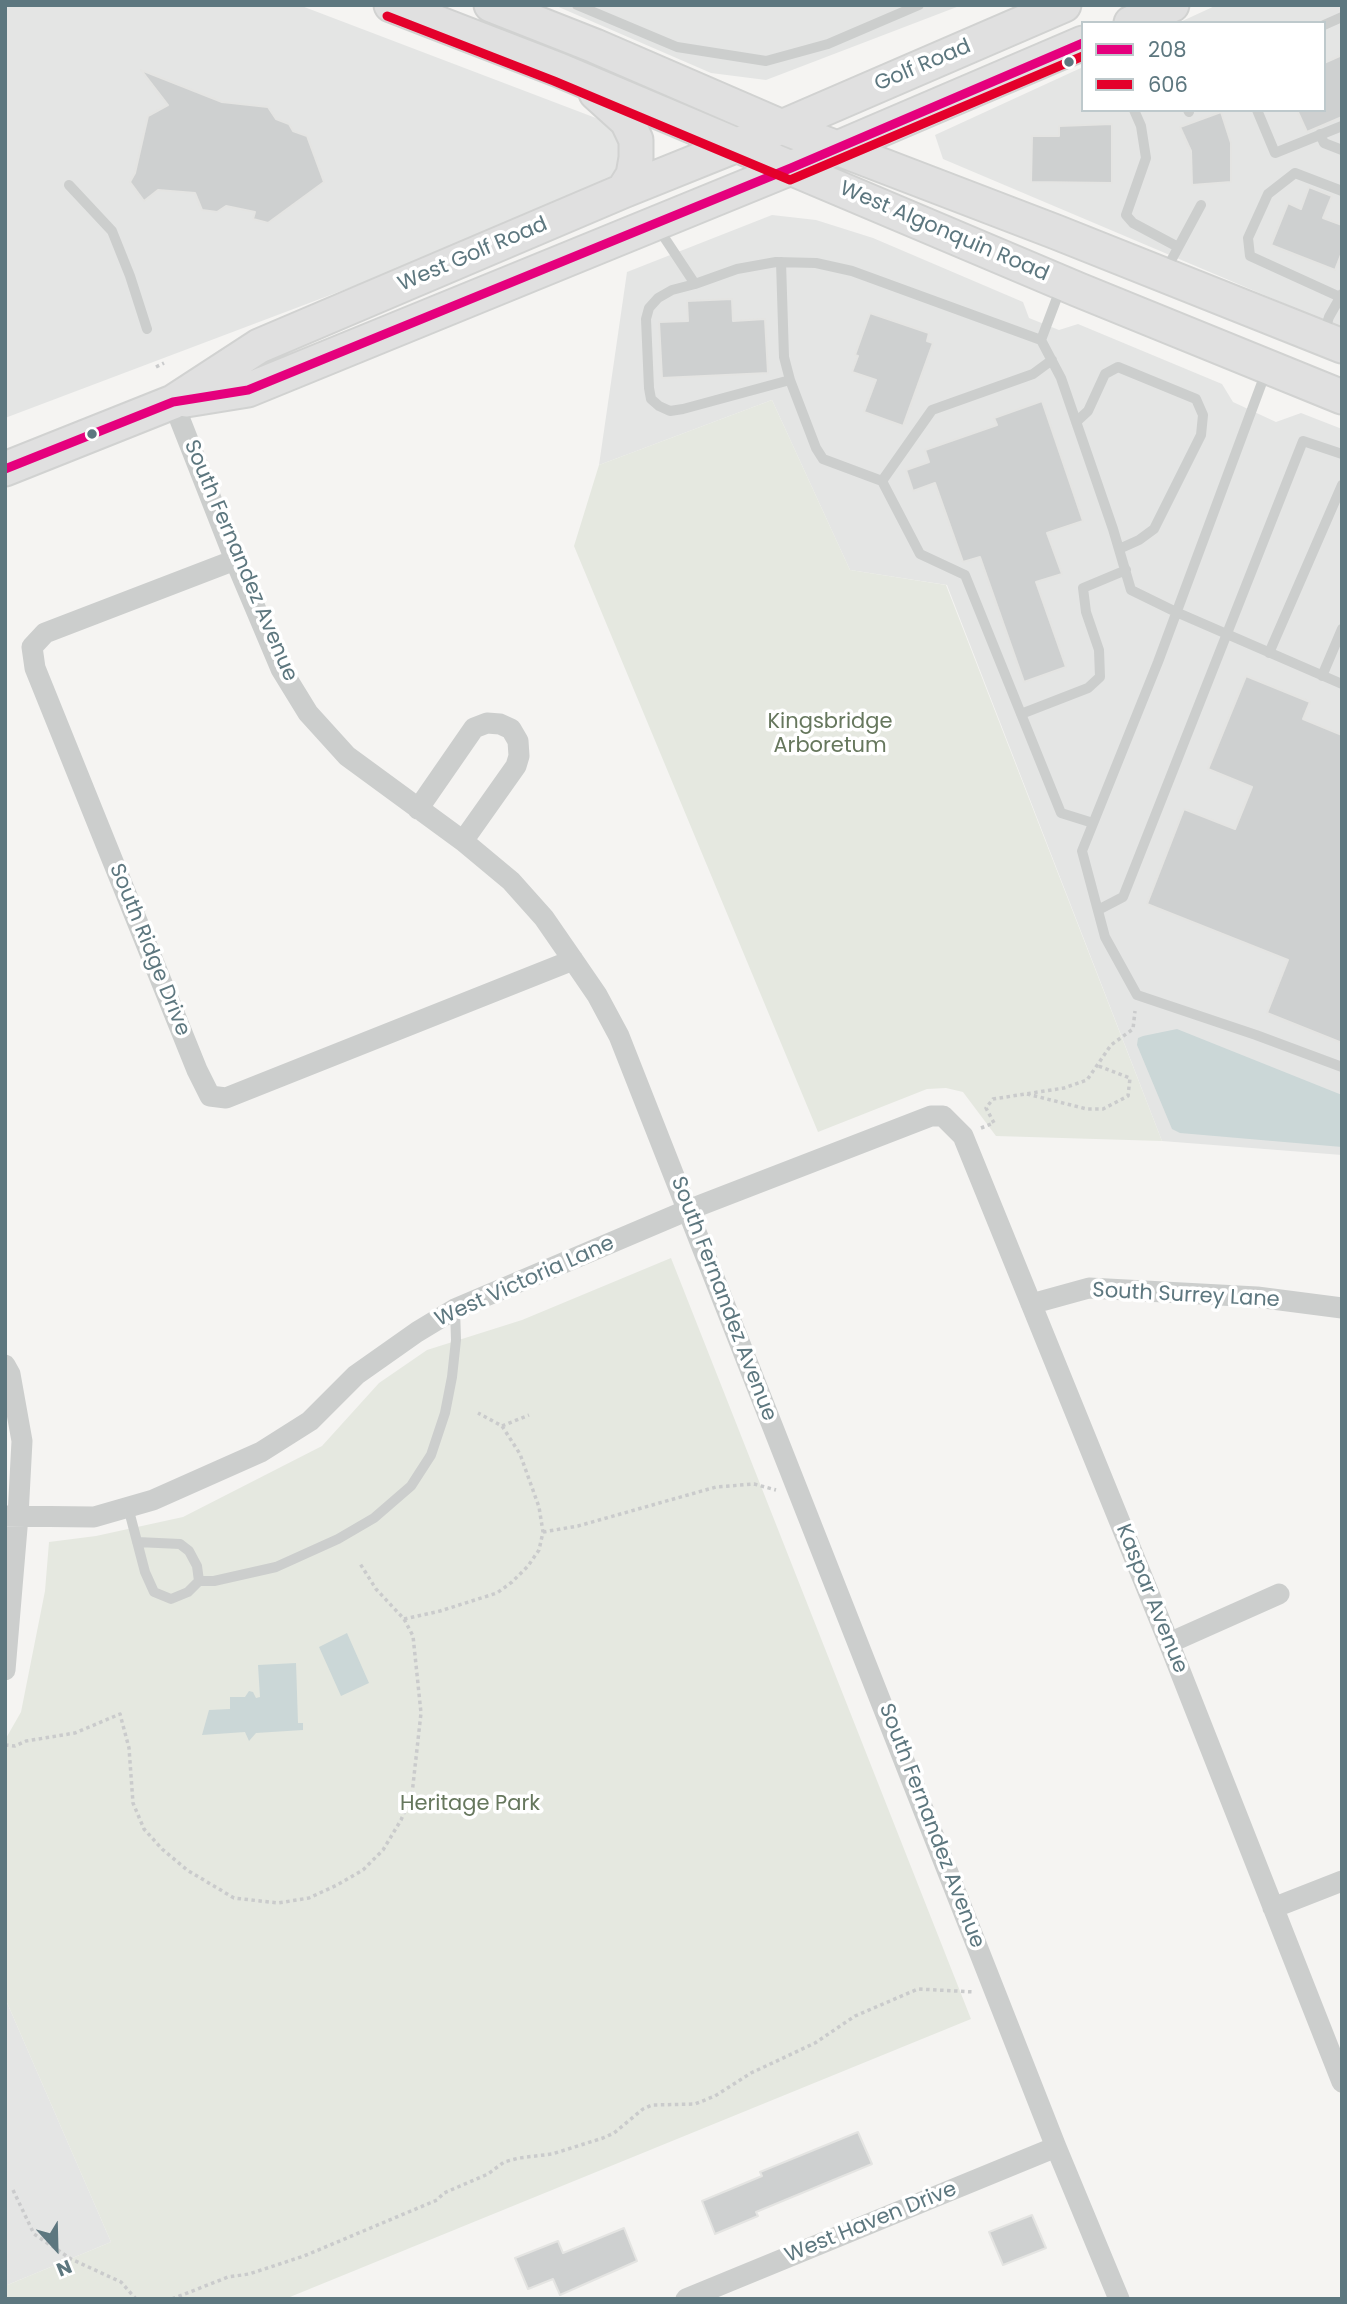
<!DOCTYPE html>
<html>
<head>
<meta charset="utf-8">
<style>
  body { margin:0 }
  #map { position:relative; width:1347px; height:2304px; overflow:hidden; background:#f5f4f2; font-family:Poppins,sans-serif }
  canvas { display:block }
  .frame { position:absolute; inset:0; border:7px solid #5d777f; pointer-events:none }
  .legend { position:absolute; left:1081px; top:21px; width:245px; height:91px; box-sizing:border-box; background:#fff; border:2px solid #bec9cc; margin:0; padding:9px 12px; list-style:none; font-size:21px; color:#5d777f }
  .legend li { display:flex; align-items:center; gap:14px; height:35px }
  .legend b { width:35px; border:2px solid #bec9cc }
  .north { position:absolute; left:21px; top:2213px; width:70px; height:70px; -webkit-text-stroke:5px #fff; paint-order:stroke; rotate:158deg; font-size:19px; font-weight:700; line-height:28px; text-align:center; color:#5d777f }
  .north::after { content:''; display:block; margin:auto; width:24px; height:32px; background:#5d777f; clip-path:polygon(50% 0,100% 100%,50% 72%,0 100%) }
</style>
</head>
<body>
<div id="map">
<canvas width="1347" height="2304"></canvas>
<div class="frame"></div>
<ul class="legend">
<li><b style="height:9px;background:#e5007d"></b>208</li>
<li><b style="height:9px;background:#e4002b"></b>606</li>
</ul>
<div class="north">N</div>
</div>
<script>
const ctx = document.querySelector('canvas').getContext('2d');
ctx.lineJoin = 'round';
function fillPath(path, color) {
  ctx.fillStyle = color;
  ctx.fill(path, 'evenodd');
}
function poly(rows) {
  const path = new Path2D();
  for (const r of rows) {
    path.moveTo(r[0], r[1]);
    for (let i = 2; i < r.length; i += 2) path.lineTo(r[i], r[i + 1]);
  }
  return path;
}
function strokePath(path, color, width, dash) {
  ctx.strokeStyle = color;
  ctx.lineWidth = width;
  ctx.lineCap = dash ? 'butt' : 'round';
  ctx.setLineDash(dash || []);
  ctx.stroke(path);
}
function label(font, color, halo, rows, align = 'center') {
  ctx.font = font + ' Poppins,sans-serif';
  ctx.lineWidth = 7;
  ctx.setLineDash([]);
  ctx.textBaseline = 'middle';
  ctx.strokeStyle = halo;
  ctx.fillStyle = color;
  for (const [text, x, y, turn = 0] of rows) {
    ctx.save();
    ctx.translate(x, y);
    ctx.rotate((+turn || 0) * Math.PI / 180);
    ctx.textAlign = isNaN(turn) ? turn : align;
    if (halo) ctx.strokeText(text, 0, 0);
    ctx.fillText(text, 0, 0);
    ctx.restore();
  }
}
const built = poly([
  [5,5,299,5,609,123,618,134,622,154,620,178,603,192,5,418],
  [554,5,962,5,766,80,711,73],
  [1217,5,1342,5,1342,328,943,159,935,135,1083,67,1083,110,1324,110,1324,23,1178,23],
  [772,215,816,220,873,238,1023,302,1029,318,1059,330,1078,324,1222,384,1233,402,1276,422,1301,413,1342,429,1342,1155,1162,1141,947,585,850,570,772,400,599,465,627,272],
  [5,1998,111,2242,5,2286]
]);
const green = poly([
  [772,400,850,570,946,585,1162,1141,996,1136,963,1092,946,1088,927,1089,818,1132,574,546,599,465],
  [671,1258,971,2019,285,2299,5,2299,5,2286,111,2242,5,1998,5,1740,21,1712,45,1591,49,1542,96,1536,183,1517,322,1446,379,1383,427,1350,522,1320]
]);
const water = poly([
  [1177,1029,1342,1095,1342,1147,1180,1133,1172,1129,1137,1045,1138,1038,1143,1036],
  [347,1633,369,1683,341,1696,319,1647],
  [296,1663,298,1723,303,1723,303,1730,256,1733,249,1741,245,1732,202,1735,209,1710,230,1709,230,1697,245,1697,249,1691,253,1692,256,1698,260,1697,258,1665]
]);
const building = poly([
  [1342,55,1342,117,1307,132,1297,110,1324,110,1324,63,1342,55],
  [141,70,222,102,268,107,276,119,289,124,293,131,307,136,324,182,268,223,253,219,255,212,226,206,217,212,202,210,195,193,158,190,144,201,130,182,135,173,148,116,168,105,141,70],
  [1221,112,1231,143,1231,182,1192,185,1191,151,1180,127,1221,112],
  [1112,124,1112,183,1031,182,1032,136,1059,136,1059,126,1112,124],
  [1309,187,1332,196,1323,218,1342,225,1342,252,1335,270,1271,245,1288,203,1301,209,1309,187],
  [732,299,733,321,765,319,768,373,662,378,659,322,688,321,687,301,732,299],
  [870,313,929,333,927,341,933,343,903,426,864,412,876,380,852,372,858,356,855,355,870,313],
  [1042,401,1083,521,1047,533,1062,574,1036,582,1066,667,1024,682,980,557,963,562,935,483,913,491,906,470,929,462,925,450,997,425,994,418,1042,401],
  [1246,676,1310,702,1303,719,1342,735,1342,1043,1267,1013,1288,960,1147,904,1184,809,1235,829,1252,787,1208,769,1246,676],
  [858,2132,872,2164,756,2212,758,2216,715,2234,702,2201,762,2176,760,2172,858,2132],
  [1032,2215,1046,2248,1003,2265,989,2232,1032,2215],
  [624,2228,637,2261,560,2295,553,2279,528,2289,515,2258,558,2241,563,2253,624,2228]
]);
const path = poly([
  [156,367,164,363],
  [1027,1094,1087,1109,1103,1109,1128,1096,1130,1078,1096,1065],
  [981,1128,994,1123,986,1108,993,1099,1064,1088,1087,1080,1111,1045,1133,1029,1135,1011],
  [502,1426,529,1415],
  [543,1532,578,1526,716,1487,754,1484,776,1490],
  [404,1619,440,1611,497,1593,512,1582,528,1566,539,1550,543,1532,539,1507,520,1454,502,1426,478,1413],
  [5,1745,15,1746,26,1741,75,1733,120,1714,129,1748,133,1803,144,1829,162,1849,187,1870,234,1898,278,1903,309,1898,337,1885,363,1870,383,1850,401,1820,412,1794,421,1713,413,1636,404,1619,376,1589,359,1562],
  [5,1828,5,1827],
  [13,2190,34,2234,71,2259,121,2282,136,2299],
  [172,2299,228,2277,249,2274,304,2256,437,2200,444,2193,488,2174,504,2162,519,2158,552,2154,603,2138,614,2133,643,2109,652,2105,695,2104,715,2096,751,2073,815,2043,855,2016,918,1989,974,1992]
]);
const service = poly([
  [577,5,677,47,766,61,828,44,919,5],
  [1324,25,1342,17],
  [1134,110,1141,126,1146,158,1126,215,1133,223,1178,247],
  [1188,110,1189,112],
  [1257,110,1275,153,1342,126],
  [1320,134,1324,143,1342,150],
  [69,185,112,231,130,276,147,329],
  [658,228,695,284,737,269,776,262,816,263,852,271,1041,340],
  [781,262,784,357,790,380,816,448,823,459,882,481,920,554,965,575,1061,813,1093,823],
  [1166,270,1201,205],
  [695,284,672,290,658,298,649,308,646,319,649,388,651,399,659,406,670,411,683,409,790,380],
  [1061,287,1041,340,1061,378,1113,529,1131,590,1176,612,1342,684],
  [1340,297,1250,256,1248,238,1268,194,1295,173,1342,191],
  [1323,336,1329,317,1342,294],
  [1267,369,1158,662,1082,851,1105,937,1137,995,1256,1035,1342,1067],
  [1076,422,1088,411,1105,374,1118,367,1196,399,1203,415,1201,435,1154,529,1139,540,1119,549],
  [882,481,932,410,1033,374,1052,360],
  [1269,653,1342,485],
  [1322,676,1342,629],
  [1021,714,1088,688,1100,677,1099,650,1086,612,1083,588,1126,570],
  [1098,910,1123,897,1303,441,1342,454],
  [128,1507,145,1572,154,1592,171,1599,188,1592,199,1581,197,1566,189,1551,180,1544,137,1542],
  [199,1581,214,1581,276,1567,338,1539,374,1518,411,1486,431,1455,445,1413,452,1377,456,1340,455,1309]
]);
const minor = poly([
  [173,402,235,560,281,669,308,713,347,756,463,841,511,881,544,918,573,960,597,995,619,1036,1056,2147,1119,2299],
  [235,560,45,633,32,647,35,668,197,1070,210,1096,226,1098,573,960],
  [418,809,474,728,487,723,500,724,511,729,518,741,519,756,516,766,463,841],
  [1031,1304,1089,1288,1257,1297,1342,1308],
  [5,1365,10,1374,22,1441,18,1516,5,1670],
  [5,1516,94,1517,153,1500,261,1452,310,1421,356,1375,417,1332,455,1309,688,1210,931,1116,943,1116,963,1136,1169,1643,1342,2082],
  [1169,1643,1279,1594],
  [1273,1908,1342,1881],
  [686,2299,1056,2147]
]);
const primary = poly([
  [391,5,559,70,1079,290,1342,397],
  [491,5,595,46,782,127,1056,232,1342,346],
  [1131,23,1172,5],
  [596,93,627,121,636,140,636,158,633,175,623,191],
  [186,400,248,390,791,168,1083,43],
  [5,469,173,402,259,346,623,191,782,127,1064,5]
]);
const bus1 = poly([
  [5,469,173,402,248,390,791,168,1083,43]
]);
const bus2 = poly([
  [387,16,554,81,790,180,1083,56]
]);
const markers = [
  [1069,62,6,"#5d777f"],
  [92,434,6,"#5d777f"]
];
const streetNames = [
  ["Golf Road",923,66,-23],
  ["West Algonquin Road",944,232,23],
  ["West Golf Road",473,255,-23],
  ["South Fernandez Avenue",240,561,67],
  ["South Ridge Drive",149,950,68],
  ["West Victoria Lane",525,1282,-24],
  ["South Surrey Lane",1186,1296,3],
  ["South Fernandez Avenue",723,1299,69],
  ["Kaspar Avenue",1151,1599,68],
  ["South Fernandez Avenue",931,1826,69],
  ["West Haven Drive",871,2223,-22]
];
const parkNames = [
  ["Kingsbridge",830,723],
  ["Arboretum",830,747],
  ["Heritage Park",470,1805]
];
fillPath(built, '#e4e5e4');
fillPath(green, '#e5e8e0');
fillPath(water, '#cbd7d7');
fillPath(building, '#ced0d0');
strokePath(building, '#e4e4e2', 2);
strokePath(primary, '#d1d2d1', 37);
strokePath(path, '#cacbcc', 3.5, [3.5, 3.5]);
strokePath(service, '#cccecd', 10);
strokePath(minor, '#cccecd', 21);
strokePath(primary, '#e0e0e0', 33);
strokePath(bus1, '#e5007d', 9);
strokePath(bus2, '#e4002b', 9);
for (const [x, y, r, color] of markers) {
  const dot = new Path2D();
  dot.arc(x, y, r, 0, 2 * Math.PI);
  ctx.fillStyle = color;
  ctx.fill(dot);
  strokePath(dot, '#fff', 2.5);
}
label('21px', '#5d777f', '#fff', streetNames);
label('21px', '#66775d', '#fff', parkNames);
</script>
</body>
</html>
